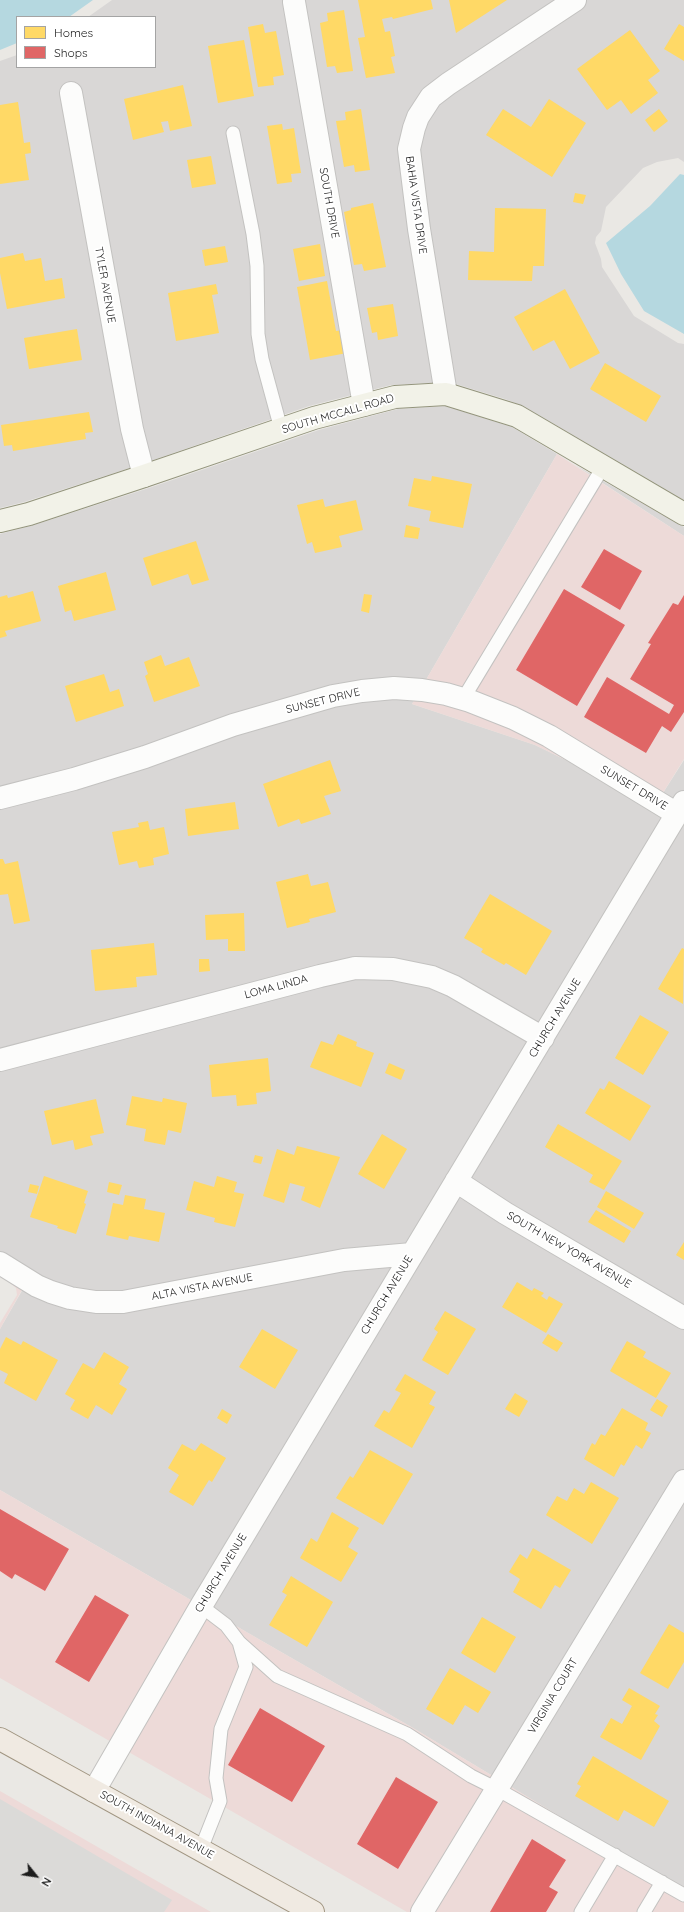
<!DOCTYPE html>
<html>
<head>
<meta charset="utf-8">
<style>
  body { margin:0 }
  #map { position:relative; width:684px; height:1912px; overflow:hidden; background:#eae8e4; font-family:Quicksand,sans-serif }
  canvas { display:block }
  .legend { position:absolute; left:16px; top:16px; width:140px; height:52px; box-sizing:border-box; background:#fff; border:1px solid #a4a4a4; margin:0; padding:5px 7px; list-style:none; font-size:12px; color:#1c1c1c }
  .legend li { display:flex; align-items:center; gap:8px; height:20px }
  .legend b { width:20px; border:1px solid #a4a4a4 }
  .north { position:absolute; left:16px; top:1856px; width:40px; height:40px; -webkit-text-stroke:3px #fff; paint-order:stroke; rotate:120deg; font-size:11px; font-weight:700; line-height:16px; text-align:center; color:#1c1c1c }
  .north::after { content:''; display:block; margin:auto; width:14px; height:18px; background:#1c1c1c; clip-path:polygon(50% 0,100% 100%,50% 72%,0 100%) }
</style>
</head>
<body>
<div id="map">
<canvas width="684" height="1912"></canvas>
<ul class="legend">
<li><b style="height:11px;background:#ffd966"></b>Homes</li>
<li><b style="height:11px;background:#e06666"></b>Shops</li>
</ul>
<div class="north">N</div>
</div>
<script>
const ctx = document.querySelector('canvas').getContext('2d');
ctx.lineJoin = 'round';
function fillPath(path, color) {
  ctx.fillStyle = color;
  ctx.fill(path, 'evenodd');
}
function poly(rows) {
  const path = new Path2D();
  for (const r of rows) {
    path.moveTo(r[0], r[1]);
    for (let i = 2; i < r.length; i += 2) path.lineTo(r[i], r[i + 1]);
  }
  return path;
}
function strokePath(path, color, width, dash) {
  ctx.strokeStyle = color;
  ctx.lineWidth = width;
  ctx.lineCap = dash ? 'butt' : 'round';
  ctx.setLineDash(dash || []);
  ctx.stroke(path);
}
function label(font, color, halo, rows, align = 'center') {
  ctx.font = font + ' Quicksand,sans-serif';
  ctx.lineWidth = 4;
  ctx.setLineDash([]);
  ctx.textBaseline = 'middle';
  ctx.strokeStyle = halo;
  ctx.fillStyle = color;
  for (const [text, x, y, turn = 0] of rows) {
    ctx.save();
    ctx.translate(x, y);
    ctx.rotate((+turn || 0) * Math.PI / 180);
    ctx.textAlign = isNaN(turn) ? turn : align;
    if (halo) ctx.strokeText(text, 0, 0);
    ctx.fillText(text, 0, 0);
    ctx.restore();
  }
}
const residential = poly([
  [112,0,684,0,684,162,678,158,657,162,643,168,606,207,601,231,596,237,595,243,601,259,602,267,634,316,678,343,684,344,684,500,523,406,505,399,449,382,391,385,309,406,139,465,24,502,0,508,0,61,17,55,17,67,155,67,155,17,88,17],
  [446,406,512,427,557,454,412,704,535,745,656,804,684,760,684,1891,413,1728,0,1490,0,1329,23,1289,0,1275,0,534,34,525,149,488,319,430,398,409],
  [575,465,684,527,684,536]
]);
const commercial = poly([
  [557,454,684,536,684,759,656,804,535,745,412,704],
  [0,1275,23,1288,0,1329,0,1323,17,1295,16,1288],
  [0,1490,413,1728,684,1891,684,1912,407,1912,0,1678],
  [0,1791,211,1912,0,1912]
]);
const parking = poly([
  [0,1799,172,1900,164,1912,0,1912]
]);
const water = poly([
  [0,0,93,0,69,17,17,17,17,43,0,50],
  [680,174,684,175,684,334,644,311,621,274,606,243,650,206]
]);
const homes = poly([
  [358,0,431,0,433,9,393,19,392,17,382,19,385,32,390,31,395,56,391,57,395,73,366,78,358,38,365,37],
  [449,0,507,0,456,33],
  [344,10,353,71,337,73,335,66,327,67,320,23,328,21,327,13],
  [263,24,265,33,276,31,284,75,273,77,274,85,258,87,248,27],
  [679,24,684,27,684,61,664,49],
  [630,30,660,71,648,80,658,93,631,114,621,100,607,110,577,69],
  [244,40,254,96,218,103,208,46],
  [183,85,192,126,170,131,168,121,161,122,164,132,133,140,124,99],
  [549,99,586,123,552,177,486,135,503,109,531,127],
  [18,102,24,143,30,142,31,153,25,154,29,180,0,184,0,105],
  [361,109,370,170,355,172,354,165,344,167,336,121,346,120,345,112],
  [659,109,668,121,654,132,645,120],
  [282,124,283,130,294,128,301,173,291,174,292,182,277,184,267,126],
  [211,156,216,184,192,188,187,160],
  [575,193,586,195,583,204,573,202],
  [373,203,386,267,364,271,362,264,354,265,344,212,351,210,351,208],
  [495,208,546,209,544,266,533,266,532,281,468,280,469,251,494,252],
  [320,244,325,276,299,281,293,249],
  [225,246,228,262,205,266,202,250],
  [23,253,25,261,41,258,45,281,62,278,65,298,7,309,0,273,0,258],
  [327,281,336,331,343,330,347,353,310,360,297,287],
  [216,284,218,294,212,295,219,333,176,341,168,293],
  [565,289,600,353,570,369,554,340,533,351,514,317],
  [393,304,398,336,378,340,377,332,372,333,367,308],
  [77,329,82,360,29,369,24,338],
  [605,363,661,396,646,422,590,389],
  [89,412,93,432,85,433,86,439,13,451,12,445,4,446,1,425],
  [432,476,472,484,463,528,429,521,431,511,408,506,414,478,431,481],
  [323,499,325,507,356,500,363,530,339,536,342,547,315,553,312,542,307,544,297,505],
  [406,525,420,528,418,539,404,537],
  [196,541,209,580,192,585,188,574,152,586,143,558],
  [106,572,116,610,74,621,71,610,65,612,58,586],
  [33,591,41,621,5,631,7,636,0,638,0,597,7,595,8,598],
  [364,594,372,595,369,613,361,611],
  [161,655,165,666,189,657,200,686,154,702,145,676,148,674,144,662],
  [104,674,110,692,119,689,124,706,76,722,65,686],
  [330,760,341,791,324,796,331,814,301,824,299,819,278,827,263,784],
  [235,802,239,829,188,836,185,809],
  [148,821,150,830,164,827,169,854,153,858,154,865,139,868,137,861,119,865,112,832,139,827,138,823],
  [0,859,3,859,5,864,18,861,30,921,14,924,8,894,0,895],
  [308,874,311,886,328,882,336,912,309,919,310,922,287,928,276,882],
  [490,894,552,931,526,975,506,963,504,965,481,952,483,949,464,938],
  [244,913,245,951,228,951,228,939,206,940,205,915],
  [154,943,157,975,136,977,137,987,95,991,91,950],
  [682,948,684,949,683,1004,658,989],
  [199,959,209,959,210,971,199,972],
  [640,1015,669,1032,643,1075,615,1058],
  [338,1034,357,1042,356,1046,374,1053,361,1087,310,1067,321,1041,333,1045],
  [268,1058,271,1091,256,1093,257,1104,237,1106,236,1095,212,1097,209,1065],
  [389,1063,405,1070,401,1080,385,1073],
  [609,1081,651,1106,630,1141,585,1113,600,1088,604,1090],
  [132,1096,162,1102,163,1098,187,1103,181,1133,168,1130,165,1145,144,1141,146,1129,126,1125],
  [96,1099,104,1133,90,1136,93,1145,75,1150,73,1140,52,1145,44,1111],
  [558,1124,622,1161,604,1190,589,1182,593,1175,545,1147],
  [382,1134,407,1149,384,1189,358,1174],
  [297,1146,340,1157,320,1208,301,1200,305,1187,290,1183,284,1203,263,1196,277,1149,294,1155],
  [255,1155,263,1157,261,1164,253,1162],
  [44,1176,88,1191,84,1203,86,1204,76,1234,57,1228,58,1226,30,1217],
  [217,1176,237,1182,234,1192,244,1194,235,1227,214,1222,215,1218,186,1210,194,1181,214,1187],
  [109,1182,122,1185,119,1195,107,1192],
  [30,1184,39,1186,37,1194,28,1192],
  [606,1191,644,1213,634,1229,597,1207],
  [125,1195,146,1199,144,1209,165,1213,159,1242,129,1236,128,1240,106,1235,113,1203,123,1205],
  [596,1210,631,1231,624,1243,588,1222],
  [684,1242,684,1260,676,1255],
  [517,1282,532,1291,534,1288,544,1293,541,1296,547,1300,549,1296,563,1304,546,1333,502,1307],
  [445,1311,476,1329,448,1375,422,1360,438,1332,434,1329],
  [262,1329,298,1350,275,1389,239,1367],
  [548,1334,563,1343,557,1352,542,1343],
  [6,1337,21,1345,23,1341,58,1360,36,1401,4,1383,8,1374,0,1370,0,1349],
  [627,1341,646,1352,643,1357,671,1373,656,1398,610,1371],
  [104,1352,129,1367,119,1384,127,1389,112,1415,96,1405,88,1419,70,1409,75,1400,65,1394,83,1363,94,1369],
  [405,1374,436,1392,429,1404,435,1407,412,1448,374,1426,384,1410,389,1413,401,1393,395,1390],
  [515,1393,528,1401,519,1417,505,1409],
  [657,1399,668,1406,662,1417,650,1410],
  [622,1408,648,1423,645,1430,651,1433,642,1449,636,1445,624,1466,621,1464,614,1477,584,1459,592,1443,595,1445,601,1434,605,1436],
  [222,1409,232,1415,227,1424,217,1418],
  [201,1443,226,1458,212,1482,209,1480,193,1506,169,1492,179,1475,168,1468,182,1444,195,1451],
  [370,1450,413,1474,383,1525,336,1498,350,1476,353,1478],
  [591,1482,619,1498,592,1544,546,1515,557,1496,567,1501,574,1488,584,1494],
  [332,1512,359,1528,348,1547,358,1553,341,1582,300,1558,311,1538,317,1542],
  [533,1548,571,1570,560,1588,555,1585,541,1609,513,1592,520,1579,509,1572,520,1554,527,1559],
  [291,1576,333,1602,307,1647,269,1625,287,1595,282,1592],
  [482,1617,516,1637,495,1673,461,1653],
  [669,1624,684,1633,684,1662,668,1689,640,1673],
  [450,1668,491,1692,478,1713,465,1705,453,1725,426,1709],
  [629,1688,660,1706,655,1714,658,1715,654,1721,660,1726,641,1760,600,1737,611,1718,622,1724,632,1706,622,1700],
  [593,1756,669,1801,654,1827,624,1810,618,1821,575,1796,581,1786,577,1784]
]);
const shops = poly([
  [604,549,642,571,620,610,581,587],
  [564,589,625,625,577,706,516,670],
  [684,595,684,712,671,732,662,726,646,753,584,717,607,677,669,714,674,705,630,679,651,644,648,643,673,603,678,605],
  [0,1509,69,1549,45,1591,15,1574,12,1579,0,1571],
  [95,1595,129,1615,89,1682,55,1662],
  [260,1708,325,1746,292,1802,228,1765],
  [396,1777,438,1802,398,1869,357,1844],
  [532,1839,566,1860,549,1887,558,1892,546,1912,490,1912]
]);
const lane = poly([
  [233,133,253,234,257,266,258,334,262,359,281,429],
  [463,699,603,467],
  [239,1642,277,1676,407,1734,471,1776,497,1789,684,1895],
  [201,1849,220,1801,216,1778,221,1729,246,1667,239,1642,226,1625,201,1606],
  [581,1912,615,1855],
  [644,1912,662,1882]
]);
const street = poly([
  [294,2,364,405],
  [71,93,132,429,144,476],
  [446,394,419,229,409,149,414,128,418,117,431,97,448,84,575,0],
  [0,798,74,779,145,757,233,725,333,696,362,691,394,688,422,690,446,694,470,701,513,718,549,736,677,814],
  [0,1060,320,976,355,968,393,969,432,977,453,986,543,1038],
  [456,1181,505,1213,684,1318],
  [0,1263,37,1286,51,1292,70,1298,96,1302,123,1302,344,1260,412,1254],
  [94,1791,201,1606,684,802],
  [422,1912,684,1481]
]);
const secondary = poly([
  [0,521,29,514,144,476,314,418,395,397,446,394,517,416,684,514]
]);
const primary = poly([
  [0,1739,313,1912]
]);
const streetNames = [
  ["SOUTH DRIVE",329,203,80],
  ["BAHIA VISTA DRIVE",416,205,82],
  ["TYLER AVENUE",105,285,80],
  ["SOUTH MCCALL ROAD",338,414,-16],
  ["SUNSET DRIVE",323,701,-14],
  ["SUNSET DRIVE",634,788,31],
  ["LOMA LINDA",276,987,-15],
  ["CHURCH AVENUE",555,1018,-59],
  ["SOUTH NEW YORK AVENUE",569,1250,30],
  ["ALTA VISTA AVENUE",202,1287,-11],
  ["CHURCH AVENUE",387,1295,-59],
  ["CHURCH AVENUE",221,1573,-59],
  ["VIRGINIA COURT",553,1696,-59],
  ["SOUTH INDIANA AVENUE",157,1825,29]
];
fillPath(residential, '#d9d7d6');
fillPath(commercial, '#eddad8');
fillPath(parking, '#dbdad8');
fillPath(water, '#b5d8e0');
fillPath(homes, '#ffd966');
fillPath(shops, '#e06666');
strokePath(lane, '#c3c2c0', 15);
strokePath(street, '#c3c2c0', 24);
strokePath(secondary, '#93947c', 24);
strokePath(primary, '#a09581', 24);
strokePath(lane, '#fcfcfb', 13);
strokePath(street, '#fcfcfb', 22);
strokePath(secondary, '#f2f2e8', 22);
strokePath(primary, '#f0eae2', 22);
label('11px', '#1c1c1c', '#fff', streetNames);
</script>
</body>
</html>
